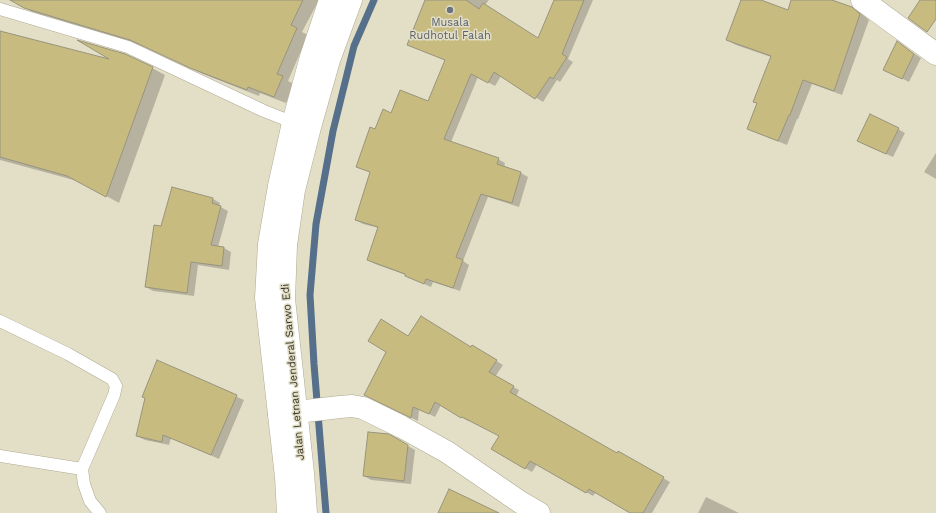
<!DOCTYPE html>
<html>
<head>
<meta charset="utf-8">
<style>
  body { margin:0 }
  canvas { display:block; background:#e3dfc7 }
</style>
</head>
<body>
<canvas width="936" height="513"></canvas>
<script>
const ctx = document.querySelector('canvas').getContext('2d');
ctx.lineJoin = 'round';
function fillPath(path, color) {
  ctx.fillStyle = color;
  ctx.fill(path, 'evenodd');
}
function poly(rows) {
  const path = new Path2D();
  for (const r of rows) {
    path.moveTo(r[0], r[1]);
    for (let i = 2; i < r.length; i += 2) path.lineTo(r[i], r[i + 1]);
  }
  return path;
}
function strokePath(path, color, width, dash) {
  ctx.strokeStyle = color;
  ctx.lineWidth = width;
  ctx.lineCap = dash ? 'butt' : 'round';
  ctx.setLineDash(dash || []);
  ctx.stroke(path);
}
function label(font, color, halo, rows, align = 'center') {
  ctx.font = font + ' "Work Sans",sans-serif';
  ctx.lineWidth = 3;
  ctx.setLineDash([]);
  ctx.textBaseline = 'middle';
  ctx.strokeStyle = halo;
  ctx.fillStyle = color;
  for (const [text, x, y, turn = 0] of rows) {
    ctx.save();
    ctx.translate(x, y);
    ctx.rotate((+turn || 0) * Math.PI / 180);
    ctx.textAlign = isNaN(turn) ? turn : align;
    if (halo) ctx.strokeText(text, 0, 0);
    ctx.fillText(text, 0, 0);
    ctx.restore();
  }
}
const shadow = poly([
  [12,0,319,0,302,32,308,35,288,81,294,84,286,103,260,93,259,96,203,74,143,46,37,15],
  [427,0,489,0,485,5,539,39,555,0,593,0,568,59,573,62,560,82,557,80,543,102,501,76,495,86,478,77,451,142,498,159,505,163,504,168,521,173,528,177,519,207,488,197,463,261,469,265,460,291,433,282,431,287,413,279,406,275,375,264,368,260,379,228,363,224,356,220,371,173,357,167,376,130,392,114,429,102,446,61,408,44],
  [742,0,758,0,788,11,793,0,831,0,852,8,861,13,869,20,842,95,812,84,798,119,797,119,787,145,757,133,748,128,758,103,771,57,736,45,727,40],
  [0,32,114,61,152,68,165,75,119,203,81,182,0,160],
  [898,43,921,58,909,82,884,70],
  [898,129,905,133,893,157,865,145],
  [936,153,936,179,924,172],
  [213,199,220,203,219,206,228,211,218,247,224,248,231,252,229,270,198,265,194,296,153,291,146,287,162,227],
  [409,337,471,348,472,346,503,365,495,377,519,390,516,397,617,455,619,453,670,482,652,513,632,513,596,492,593,496,537,464,532,472,492,449,500,436,469,420,468,421,441,405,435,417,419,409,418,421,365,395],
  [158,362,244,400,219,459,171,438,169,445,145,440,137,436,145,398],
  [408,446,415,450,411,484,371,480,364,476],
  [706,497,739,513,698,513]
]);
const stream = poly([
  [326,513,314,364,310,295,316,224,333,131,354,46,374,0]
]);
const building = poly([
  [10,0,303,0,291,25,297,28,277,74,283,76,274,97,248,87,247,90,190,68,130,40,24,8,10,0],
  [425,0,466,0,479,9,483,3,538,38,554,0,584,0,562,54,567,57,553,79,550,77,535,99,494,72,488,83,471,74,444,139,499,158,497,164,521,172,512,203,481,194,456,257,463,260,453,288,426,279,424,284,405,276,405,274,367,260,378,227,355,220,370,172,356,167,370,127,375,129,383,109,391,113,400,90,428,101,445,60,407,45,425,0],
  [741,0,761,0,788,10,791,0,832,0,852,7,860,14,834,91,803,80,790,115,789,115,778,141,747,129,757,103,753,102,771,56,726,40,741,0],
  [920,0,936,0,936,19,927,32,908,18,920,0],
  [0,31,109,59,77,40,125,54,153,67,106,197,67,176,0,157,0,31],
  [897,41,914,54,902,79,883,70,897,41],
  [870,114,899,128,886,154,857,141,870,114],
  [172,187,213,198,212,203,221,206,211,245,224,247,222,266,191,262,187,293,145,287,154,225,161,226,172,187],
  [421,316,471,347,472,345,497,360,489,372,514,386,510,392,617,453,618,451,664,477,643,513,630,513,589,489,586,493,530,461,525,469,491,449,499,436,462,417,461,418,435,402,429,414,413,407,411,418,364,395,386,352,368,341,381,319,408,336,421,316],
  [157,360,237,395,211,455,163,435,162,442,136,436,145,398,142,397,157,360],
  [368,432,389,434,408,445,404,481,363,476,368,432],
  [449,489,499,513,438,513,449,489]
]);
const service = poly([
  [0,9,128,47,264,111,297,124],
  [0,321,68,354,112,379,116,386,114,395,82,469,84,484,90,501,100,513],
  [0,456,82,469]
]);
const minor = poly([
  [862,0,936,54],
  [279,414,340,407,352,406,363,408,402,427,447,452,520,502,539,513]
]);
const secondary = poly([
  [288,513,286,477,266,298,269,244,279,186,293,123,311,57,330,0],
  [306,513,303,473,284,299,286,245,294,190,310,127,329,60,351,0]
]);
const markers = [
  [450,10,4,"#6b7280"]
];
const worshipNames = [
  ["Musala",450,23],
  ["Rudhotul Falah",450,36]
];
const streetNames = [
  ["Jalan Letnan Jenderal Sarwo Edi",293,372,-95]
];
fillPath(shadow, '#0003');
strokePath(stream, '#566f8a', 7);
fillPath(building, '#c7bb80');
strokePath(building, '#98947e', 1);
strokePath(service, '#aea992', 13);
strokePath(minor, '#aea992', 23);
strokePath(secondary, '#aea992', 23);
strokePath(service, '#fff', 12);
strokePath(minor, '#fff', 22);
strokePath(secondary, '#fff', 22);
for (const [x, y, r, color] of markers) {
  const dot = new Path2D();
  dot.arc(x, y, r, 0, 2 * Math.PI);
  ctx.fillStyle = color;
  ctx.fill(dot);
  strokePath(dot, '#e3dfc7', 1.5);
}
label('11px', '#5b616d', '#e3dfc7', worshipNames);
label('11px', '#3a382e', '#e3dfc7', streetNames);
</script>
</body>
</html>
